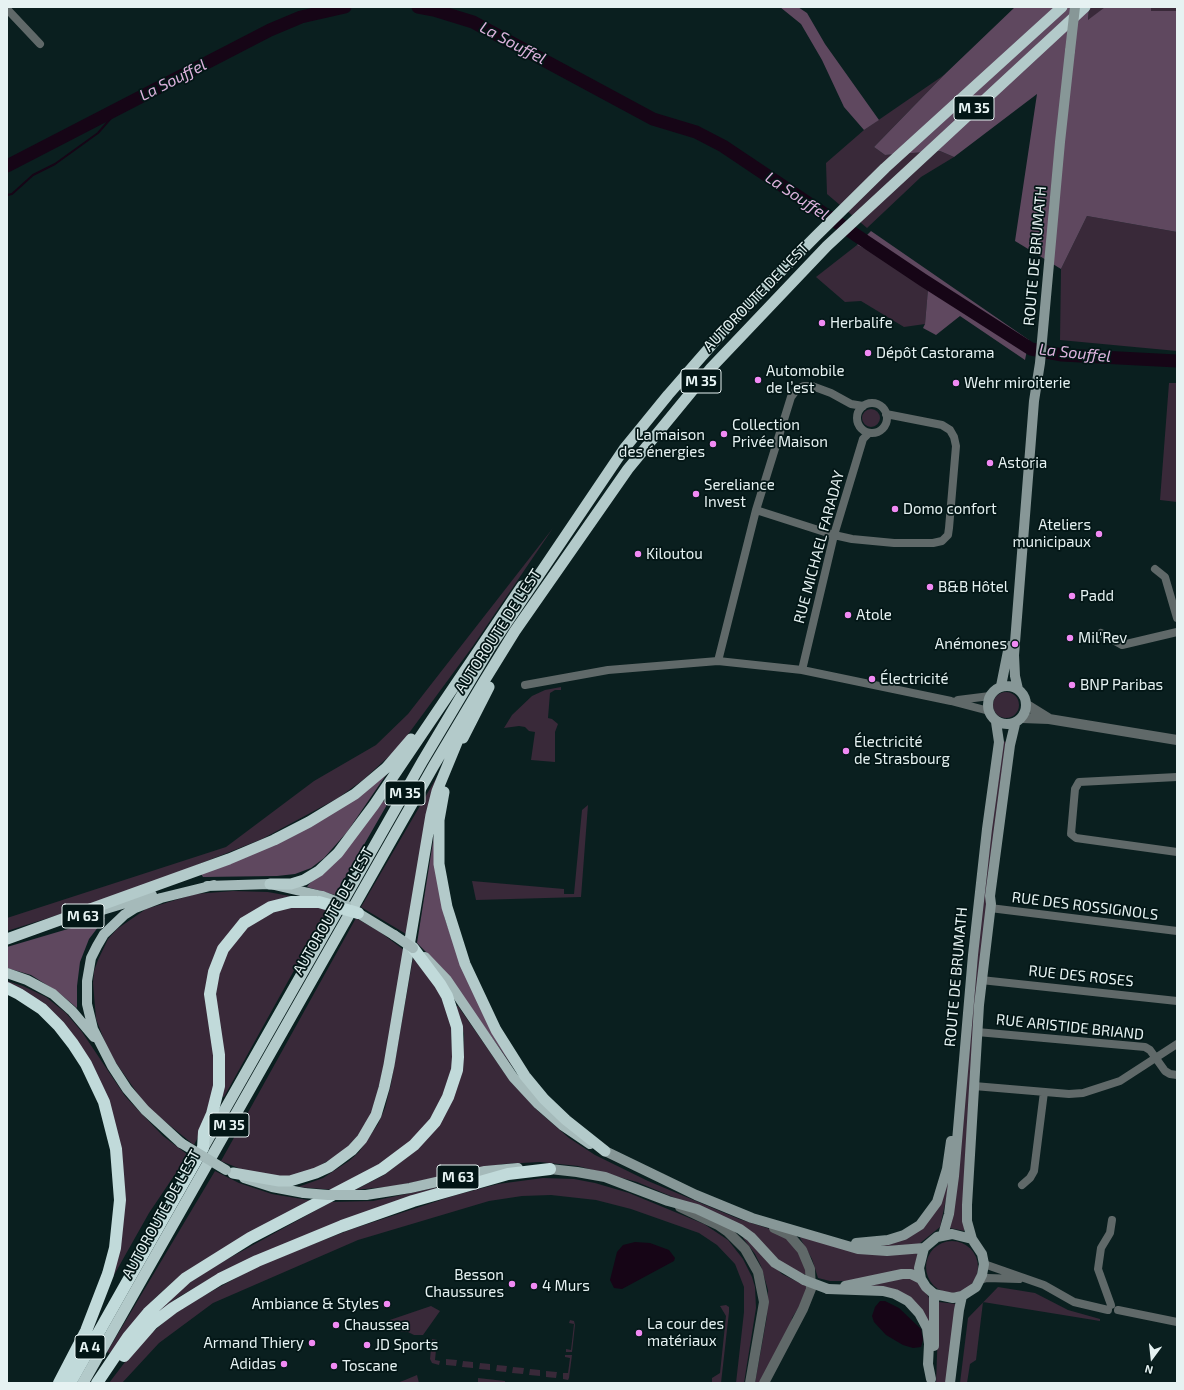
<!DOCTYPE html>
<html>
<head>
<meta charset="utf-8">
<style>
  body { margin:0 }
  #map { position:relative; width:1184px; height:1390px; overflow:hidden; background:#0a1f1f; font-family:"Exo 2",sans-serif }
  canvas { display:block }
  .frame { position:absolute; inset:0; border:8px solid #e6f2f2; pointer-events:none }
  .north { position:absolute; left:1132px; top:1338px; width:40px; height:40px; -webkit-text-stroke:3px #031616; paint-order:stroke; rotate:195deg; font-size:11px; font-weight:700; line-height:16px; text-align:center; color:#e6f2f2 }
  .north::after { content:''; display:block; margin:auto; width:14px; height:18px; background:#e6f2f2; clip-path:polygon(50% 0,100% 100%,50% 72%,0 100%) }
</style>
</head>
<body>
<div id="map">
<canvas width="1184" height="1390"></canvas>
<div class="frame"></div>
<div class="north">N</div>
</div>
<script>
const ctx = document.querySelector('canvas').getContext('2d');
ctx.lineJoin = 'round';
function fillPath(path, color) {
  ctx.fillStyle = color;
  ctx.fill(path, 'evenodd');
}
function poly(rows) {
  const path = new Path2D();
  for (const r of rows) {
    if (r.length === 3) {
      path.moveTo(r[0] + r[2], r[1]);
      path.arc(r[0], r[1], r[2], 0, 2 * Math.PI);
      continue;
    }
    path.moveTo(r[0], r[1]);
    for (let i = 2; i < r.length; i += 2) path.lineTo(r[i], r[i + 1]);
  }
  return path;
}
function strokePath(path, color, width, dash) {
  ctx.strokeStyle = color;
  ctx.lineWidth = width;
  ctx.lineCap = dash ? 'butt' : 'round';
  ctx.setLineDash(dash || []);
  ctx.stroke(path);
}
function label(font, color, halo, rows, align = 'center') {
  ctx.font = font + ' "Exo 2",sans-serif';
  ctx.lineWidth = 3.5;
  ctx.setLineDash([]);
  ctx.textBaseline = 'middle';
  ctx.strokeStyle = halo;
  ctx.fillStyle = color;
  for (const [text, x, y, turn = 0] of rows) {
    ctx.save();
    ctx.translate(x, y);
    ctx.rotate((+turn || 0) * Math.PI / 180);
    ctx.textAlign = isNaN(turn) ? turn : align;
    if (halo) ctx.strokeText(text, 0, 0);
    ctx.fillText(text, 0, 0);
    ctx.restore();
  }
}
const green = poly([
  [1089,7,1105,7,1088,21],
  [1151,7,1177,7,1177,11,1151,11],
  [944,75,874,147,885,155,940,151,954,157,921,177,867,228,827,194,826,163,864,130],
  [1087,216,1177,232,1177,351,1060,340,1061,269],
  [857,245,882,257,928,289,925,324,904,327,861,301,845,302,816,277],
  [1169,383,1177,383,1177,502,1160,500],
  [871,418,9],
  [553,528,473,646,398,748,363,780,338,798,262,839,172,875,64,913,7,931,7,918,226,847,314,781,376,745,408,714],
  [561,687,561,690,555,690,550,693,548,718,552,719,558,724,555,732,555,762,531,760,535,732,529,731,525,727,519,726,504,728,512,715,532,696,545,690],
  [1006,705,13],
  [1002,741,1007,742,995,842,964,1231,950,1228,974,969],
  [438,775,406,934,361,907],
  [588,805,581,897,476,900,472,881,564,889,564,894,574,894,582,810],
  [233,891,268,892,290,896,274,902,217,952,214,1090,199,1135,194,1145,147,1107,114,1060,106,1045,96,1019,93,983,94,971,98,960,108,939,117,929,146,909,195,894],
  [294,905,328,909,224,1097,221,1096,214,992,227,948,255,919],
  [356,918,380,932,404,950,385,1060,375,1104,367,1123,356,1138,342,1153,308,1172,284,1177,243,1170,221,1161],
  [413,958,431,980,440,994,451,1021,453,1075,432,1122,396,1156,336,1190,298,1187,323,1178,349,1161,359,1152,378,1124,385,1108,391,1084],
  [7,981,23,986,46,997,66,1013,82,1032,125,1096,137,1109,163,1136,188,1155,149,1213,105,1291,122,1184,86,1058,7,984],
  [456,1006,458,1006,510,1081,538,1111,569,1138,595,1155,648,1181,739,1219,776,1231,794,1243,809,1276,789,1269,740,1225,637,1182,578,1166,540,1162,503,1164,395,1186,355,1190,384,1175,419,1148,463,1059,464,1034],
  [215,1171,239,1183,272,1194,314,1201,180,1276,155,1298,110,1353,107,1352],
  [949,1174,949,1186,940,1227,919,1244,879,1247,914,1233],
  [543,1178,574,1179,595,1183,629,1193,704,1224,728,1240,743,1259,752,1277,755,1287,756,1308,744,1383,736,1383,744,1312,744,1287,735,1264,717,1245,699,1233,631,1209,596,1200,551,1195,522,1196,489,1201,358,1240,213,1303,159,1343,122,1383,109,1383,138,1345,171,1316,201,1297,262,1264,352,1229,456,1195,498,1184],
  [476,1179,215,1276,177,1298,157,1314,155,1312,177,1291,213,1267,331,1202,373,1201],
  [802,1235,918,1253,915,1270,850,1281,830,1281,818,1278,812,1259,800,1238],
  [744,1237,782,1274,810,1288,804,1304,797,1310,792,1318,791,1327,761,1383,755,1383,767,1316,768,1290,761,1266,755,1254,743,1238],
  [952,1267,26],
  [904,1277,917,1280,928,1296,931,1302,932,1330,914,1304,861,1287],
  [998,1287,1035,1293,1068,1310,1100,1319,1100,1321,983,1302,976,1360,970,1364,967,1383,960,1383,968,1318],
  [939,1302,956,1304,947,1383,936,1383],
  [726,1305,729,1307,729,1312,721,1383,712,1383,712,1378,720,1373,726,1316,720,1306],
  [431,1306,440,1311,423,1335,414,1335,408,1332,381,1329,381,1323],
  [570,1320,574,1321,575,1325,572,1352,566,1352,566,1349,571,1350,574,1324,569,1323],
  [432,1339,437,1340,435,1360,440,1361,439,1365,432,1363,430,1359],
  [565,1355,572,1355,569,1378,568,1380,563,1379,563,1373,568,1373,570,1358,565,1357],
  [446,1359,457,1360,456,1366,446,1365],
  [463,1361,473,1362,473,1368,462,1367],
  [480,1363,490,1364,490,1370,479,1369],
  [497,1365,507,1366,506,1372,496,1371],
  [513,1367,524,1368,523,1374,512,1373],
  [530,1369,540,1370,540,1376,529,1375],
  [546,1371,557,1372,556,1378,546,1377],
  [417,1375,419,1383,397,1383,405,1380],
  [478,1378,505,1381,505,1382,478,1383]
]);
const forest = poly([
  [780,7,798,7,807,13,825,44,879,120,864,130,844,107,822,60,801,24],
  [1015,7,1089,7,1088,20,1105,7,1151,7,1151,11,1177,11,1177,232,1087,216,1061,269,1015,241,1037,94,954,157,940,151,885,155,874,147,944,75],
  [871,231,1029,340,1025,360,960,316,936,335,923,328,925,324,928,289,882,257,857,245],
  [388,772,347,832,324,858,311,868,295,874,277,876,203,877,201,874,246,857],
  [383,801,388,803,335,895,307,887,309,884,341,856],
  [434,835,437,877,445,919,457,953,513,1067,443,969,417,943],
  [105,918,89,939,80,962,77,986,77,1008,58,992,31,975,7,968,7,947]
]);
const water = poly([
  [635,1242,650,1243,669,1250,675,1258,674,1261,622,1289,614,1288,610,1280,617,1252,623,1245],
  [880,1301,885,1301,899,1308,921,1329,923,1340,921,1347,913,1348,903,1345,886,1335,874,1322,872,1316,875,1307]
]);
const stream = poly([
  [7,195,12,194,33,175,55,164,98,133,119,109]
]);
const river = poly([
  [418,7,434,10,473,22,653,119,696,132,723,146,923,280,1031,349,1062,355,1177,361],
  [7,166,270,30,301,17,345,7]
]);
const minor = poly([
  [7,9,40,44],
  [872,418,15],
  [756,510,834,535,852,539,894,543,933,543,942,541,948,535,949,528,956,446,954,437,950,430,942,425,886,414],
  [1155,569,1165,577,1177,618],
  [1101,633,1122,645,1177,632],
  [718,661,756,510,791,397,797,389,804,386,812,386,831,393,851,404,863,406],
  [802,670,834,535,863,439,869,433],
  [525,685,608,670,718,661,802,670,951,701,989,711],
  [958,700,990,696],
  [1177,777,1079,782,1075,789,1071,834,1076,838,1177,852],
  [990,908,1177,931],
  [981,980,1177,1001],
  [977,1032,1145,1047,1150,1050,1165,1071,1170,1074,1177,1075],
  [974,1086,1069,1094,1083,1093,1120,1081,1177,1044],
  [1022,1185,1030,1178,1034,1171,1044,1092],
  [984,1264,1044,1285,1074,1302,1108,1310],
  [980,1280,987,1278,1019,1279],
  [1111,1305,1098,1269,1101,1248,1110,1233,1112,1220],
  [1118,1310,1177,1322]
]);
const tertiary = poly([
  [1027,705,1048,718],
  [1022,718,1049,719,1177,740],
  [680,1207,718,1225,728,1232,745,1249,758,1272,764,1302,750,1383],
  [764,1383,803,1309,811,1289,810,1269,802,1250,789,1235,774,1228]
]);
const secondary = poly([
  [1007,705,19],
  [1001,686,1009,646],
  [1018,689,1015,676,1014,655,1034,401,1040,363,1060,142,1070,51],
  [605,1151,696,1195,752,1218,858,1249,887,1251,924,1248],
  [550,1169,577,1172,605,1177,668,1201,697,1209,740,1229,751,1237,775,1263,804,1280],
  [952,1234,972,1239,982,1254,984,1264,982,1275,976,1287,962,1296,953,1298,934,1294,926,1287,921,1279,919,1268,924,1248,937,1237,952,1234],
  [943,1235,949,1214,954,1176,973,955,987,829,999,742,996,722],
  [972,1239,967,1221,967,1205,979,1005,991,904,990,896,1010,745,1015,724],
  [856,1243,888,1240,904,1235,920,1225,937,1202,947,1169,951,1141],
  [845,1286,902,1274,911,1274,921,1279],
  [828,1289,883,1291,895,1294,908,1301,919,1313,927,1328,929,1344,928,1364,931,1379],
  [934,1294,934,1346],
  [950,1383,959,1310,962,1296]
]);
const primary = poly([
  [207,886,270,884,322,896],
  [99,911,152,895],
  [358,913,394,935],
  [425,957,447,980,513,1077,538,1104,562,1125,590,1144],
  [7,973,27,980,53,994,72,1011,94,1037],
  [181,1143,145,1110,127,1089,112,1066,93,1029,87,1004,87,981,91,958,97,946,104,934,124,915,135,908,161,898,214,885],
  [244,1178,272,1187,304,1193],
  [366,1195,410,1188,485,1171,518,1168]
]);
const trunk = poly([
  [463,738,489,687],
  [444,792,439,820,439,864,447,907,465,964,496,1030,525,1076,544,1099,566,1120,605,1151],
  [270,884,291,884,304,880,319,871,338,853,374,805,522,586],
  [7,939,229,859,274,840,309,822,355,794,386,768,411,739],
  [203,1148,422,762,491,646,624,449,668,395,737,316,815,237,885,168,1062,7],
  [233,1173,279,1181,290,1181,316,1173,329,1167,352,1150,362,1139,376,1115,384,1088,389,1065,431,815,437,791,463,728],
  [83,1383,433,767,483,683,515,631,628,469,711,368,827,246,1085,7]
]);
const motorway = poly([
  [7,988,19,994,42,1009,59,1026,73,1044,86,1064,104,1102,116,1149,120,1200,115,1248,108,1274,86,1331,59,1383],
  [124,1356,152,1324,173,1308,220,1279,257,1261,342,1226,413,1201,508,1174,550,1169],
  [70,1383,203,1148,204,1132,212,1114,219,1086,219,1055,210,994,214,972,223,949,244,923,271,907,291,902,319,902],
  [97,1383,128,1337,148,1313,186,1278,250,1238,382,1169,414,1145,435,1122,448,1097,457,1070,458,1057,457,1027,447,996,440,984,413,948]
]);
const secondaryBridge = poly([
  [1070,51,1075,7],
  [804,1280,828,1289]
]);
const primaryBridge = poly([
  [322,896,346,905],
  [394,935,413,948],
  [181,1143,226,1170],
  [304,1193,328,1195,366,1195]
]);
const motorwayBridge = poly([
  [319,902,358,913]
]);
const markers = [
  [822,323,4,"#f18af4"],
  [868,353,4,"#f18af4"],
  [758,380,4,"#f18af4"],
  [956,383,4,"#f18af4"],
  [724,434,4,"#f18af4"],
  [713,444,4,"#f18af4"],
  [990,463,4,"#f18af4"],
  [696,494,4,"#f18af4"],
  [895,509,4,"#f18af4"],
  [1099,534,4,"#f18af4"],
  [638,554,4,"#f18af4"],
  [930,587,4,"#f18af4"],
  [1072,596,4,"#f18af4"],
  [848,615,4,"#f18af4"],
  [1070,638,4,"#f18af4"],
  [1015,644,4,"#f18af4"],
  [872,679,4,"#f18af4"],
  [1072,685,4,"#f18af4"],
  [846,751,4,"#f18af4"],
  [512,1284,4,"#f18af4"],
  [534,1286,4,"#f18af4"],
  [387,1304,4,"#f18af4"],
  [336,1325,4,"#f18af4"],
  [639,1333,4,"#f18af4"],
  [312,1343,4,"#f18af4"],
  [367,1345,4,"#f18af4"],
  [284,1364,4,"#f18af4"],
  [334,1366,4,"#f18af4"]
];
const shields = [
  [974,108,40],
  [701,381,40],
  [405,793,40],
  [83,916,42],
  [229,1125,40],
  [458,1177,42],
  [90,1347,30]
];
const shieldNames = [
  ["M 35",974,108],
  ["M 35",701,381],
  ["M 35",405,793],
  ["M 63",83,916],
  ["M 35",229,1125],
  ["M 63",458,1177],
  ["A 4",90,1347]
];
const streetNames = [
  ["ROUTE DE BRUMATH",1035,256,-85],
  ["AUTOROUTE DE L’EST",756,297,-46],
  ["RUE MICHAEL FARADAY",819,547,-75],
  ["AUTOROUTE DE L’EST",498,631,-57],
  ["RUE DES ROSSIGNOLS",1085,906,7],
  ["AUTOROUTE DE L’EST",333,911,-60],
  ["RUE DES ROSES",1081,976,6],
  ["ROUTE DE BRUMATH",956,977,-85],
  ["RUE ARISTIDE BRIAND",1070,1027,6],
  ["AUTOROUTE DE L’EST",161,1214,-61]
];
const poiNames = [
  ["Herbalife",830,323],
  ["Dépôt Castorama",876,353],
  ["Automobile",766,371],
  ["de l’est",766,388],
  ["Wehr miroiterie",964,383],
  ["Collection",732,425],
  ["Privée Maison",732,442],
  ["La maison",705,435,"right"],
  ["des énergies",705,452,"right"],
  ["Astoria",998,463],
  ["Sereliance",704,485],
  ["Invest",704,502],
  ["Domo confort",903,509],
  ["Ateliers",1091,525,"right"],
  ["municipaux",1091,542,"right"],
  ["Kiloutou",646,554],
  ["B&B Hôtel",938,587],
  ["Padd",1080,596],
  ["Atole",856,615],
  ["Mil'Rev",1078,638],
  ["Anémones",1007,644,"right"],
  ["Électricité",880,679],
  ["BNP Paribas",1080,685],
  ["Électricité",854,742],
  ["de Strasbourg",854,759],
  ["Besson",504,1275,"right"],
  ["Chaussures",504,1292,"right"],
  ["4 Murs",542,1286],
  ["Ambiance & Styles",379,1304,"right"],
  ["La cour des",647,1324],
  ["matériaux",647,1341],
  ["Chaussea",344,1325],
  ["Armand Thiery",304,1343,"right"],
  ["JD Sports",375,1345],
  ["Adidas",276,1364,"right"],
  ["Toscane",342,1366]
];
const waterNames = [
  ["La Souffel",513,43,28],
  ["La Souffel",173,80,-27],
  ["La Souffel",797,196,34],
  ["La Souffel",1075,353,6]
];
fillPath(green, '#392939');
fillPath(forest, '#5f485f');
fillPath(water, '#160516');
strokePath(stream, '#160516', 2);
strokePath(river, '#160516', 13);
strokePath(minor, '#606969', 8);
strokePath(tertiary, '#606969', 10);
strokePath(secondary, '#879797', 10);
strokePath(primary, '#a5baba', 10);
strokePath(trunk, '#b3caca', 11);
strokePath(motorway, '#c1dada', 12);
strokePath(secondaryBridge, '#879797', 10);
strokePath(primaryBridge, '#a5baba', 10);
strokePath(motorwayBridge, '#c1dada', 12);
for (const [x, y, r, color] of markers) {
  const dot = new Path2D();
  dot.arc(x, y, r, 0, 2 * Math.PI);
  ctx.fillStyle = color;
  ctx.fill(dot);
  strokePath(dot, '#031616', 1.5);
}
for (const [x, y, w] of shields) {
  const box = new Path2D();
  box.roundRect(x - w / 2, y - 12, w, 24, 3);
  ctx.fillStyle = '#031616';
  ctx.fill(box);
  strokePath(box, '#e6f2f2', 1);
}
label('bold 14px', '#e6f2f2', null, shieldNames);
label('15px', '#e6f2f2', '#031616', streetNames);
label('15px', '#e6f2f2', '#031616', poiNames, 'left');
label('italic 16px', '#ddb2dd', '#031616', waterNames);
</script>
</body>
</html>
